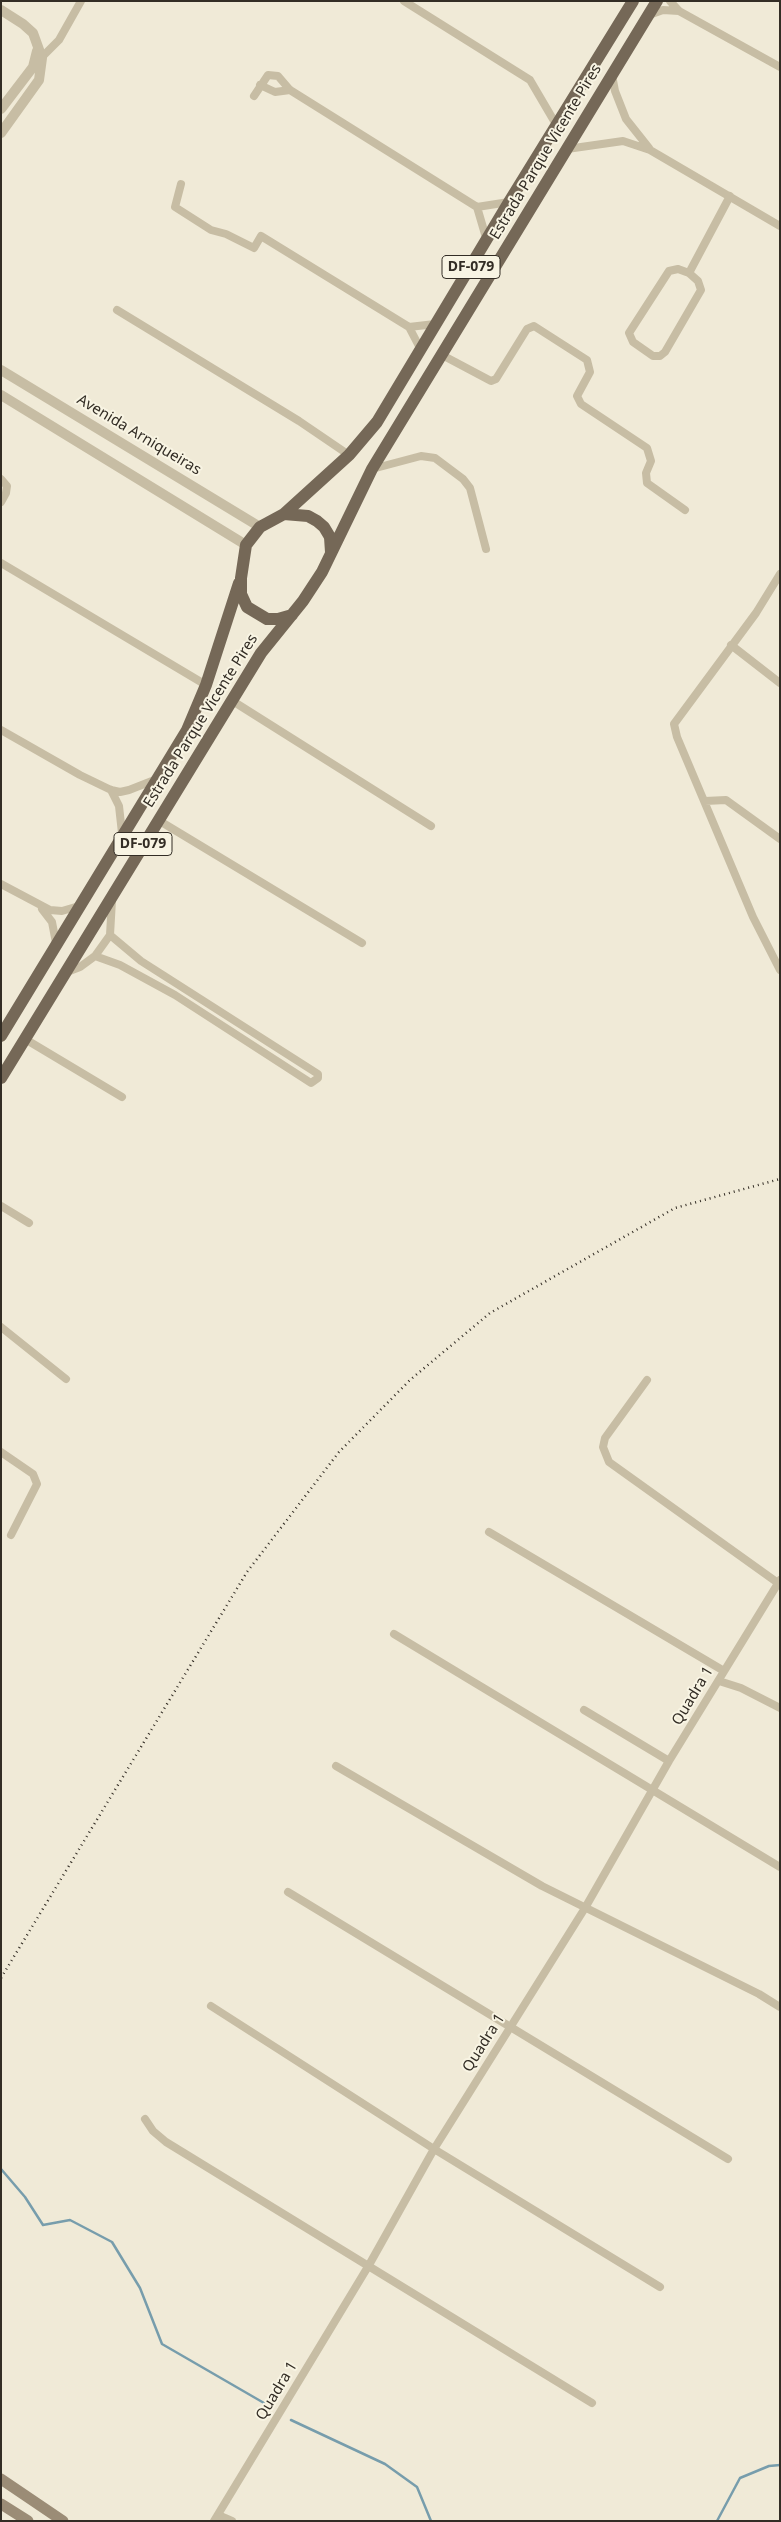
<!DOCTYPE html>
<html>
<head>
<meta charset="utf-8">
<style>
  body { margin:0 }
  #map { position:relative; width:781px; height:2522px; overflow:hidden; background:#f0ead7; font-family:"Noto Sans",sans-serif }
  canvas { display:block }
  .frame { position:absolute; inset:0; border:2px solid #332d25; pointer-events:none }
</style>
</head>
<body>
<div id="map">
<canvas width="781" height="2522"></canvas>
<div class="frame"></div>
</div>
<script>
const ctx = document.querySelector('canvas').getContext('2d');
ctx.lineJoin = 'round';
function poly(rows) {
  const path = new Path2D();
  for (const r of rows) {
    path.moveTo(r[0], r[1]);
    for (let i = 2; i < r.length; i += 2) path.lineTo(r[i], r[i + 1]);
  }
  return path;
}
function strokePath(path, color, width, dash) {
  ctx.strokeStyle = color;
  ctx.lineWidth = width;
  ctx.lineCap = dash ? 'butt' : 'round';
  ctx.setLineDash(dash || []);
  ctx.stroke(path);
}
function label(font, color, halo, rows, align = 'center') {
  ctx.font = font + ' "Noto Sans",sans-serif';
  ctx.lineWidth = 4;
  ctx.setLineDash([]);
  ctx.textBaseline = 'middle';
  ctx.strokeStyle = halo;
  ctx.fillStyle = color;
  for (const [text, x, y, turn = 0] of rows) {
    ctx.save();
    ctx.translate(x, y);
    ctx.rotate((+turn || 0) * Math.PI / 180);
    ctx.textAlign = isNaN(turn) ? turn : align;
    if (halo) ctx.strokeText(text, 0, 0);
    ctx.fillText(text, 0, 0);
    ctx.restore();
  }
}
const stream = poly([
  [1,2169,25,2197,43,2225,70,2220,112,2242,140,2288,162,2344,264,2403],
  [291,2420,385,2464,417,2487,431,2521],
  [717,2521,740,2478,769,2466,780,2465]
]);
const minor = poly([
  [404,1,530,80,557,126],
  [670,1,679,11,780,67],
  [649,15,663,10,679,11],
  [39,60,59,40,81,1],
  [612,75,615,91,626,119,649,148],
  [260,85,275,92,290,90],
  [254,96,268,75,278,76,290,90,477,207,509,202],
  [567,149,623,141,650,150,780,226],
  [181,184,175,207,211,230,226,234,254,248,261,236,409,327,421,350],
  [477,207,487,241],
  [678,269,689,273,698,281,701,290,665,352,660,356,653,356,633,342,629,333,669,271,678,269],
  [689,273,730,196],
  [117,310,299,421,349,455],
  [409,327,435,324],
  [442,355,491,381,496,379,527,329,534,326,587,360,590,372,577,396,581,404,647,448,651,461,646,473,647,483,685,510],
  [372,469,421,456,435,458,463,479,470,488,486,549],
  [1,479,7,486,6,493,1,502],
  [1,563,206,685],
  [780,574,756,613,674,724,677,737,753,917,780,970],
  [731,645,780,683],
  [231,700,431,826],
  [1,730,80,775,111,790,120,792,129,790,157,779],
  [111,790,119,806,122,833],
  [705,801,726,800,780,839],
  [158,820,362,943],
  [1,884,50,910,62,911,79,906],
  [42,909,52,922,56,943],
  [95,956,120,965,175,995,311,1083,318,1078,318,1074,141,961,110,935],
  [67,972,80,967,95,956,110,935,112,900],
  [25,1039,122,1097],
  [1,1206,29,1223],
  [1,1327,66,1379],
  [647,1380,605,1438,603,1447,609,1462,778,1583],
  [1,1452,33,1474,37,1484,11,1535],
  [489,1532,724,1671],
  [394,1634,780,1867],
  [719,1681,741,1688,780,1708],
  [584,1710,669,1761],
  [336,1766,542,1886,759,1994,780,2007],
  [288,1892,728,2159],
  [211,2006,434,2149,660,2287],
  [145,2119,153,2131,166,2142,592,2403],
  [218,2515,232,2521],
  [214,2521,369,2265,434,2149,585,1908,669,1761,780,1580]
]);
const tertiary = poly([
  [1,10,23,24,33,33,42,58,39,80,1,133],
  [1,109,33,67,37,51],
  [1,370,260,527],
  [1,395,246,545]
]);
const secondary = poly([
  [1,2479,63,2521],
  [1,2504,28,2521]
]);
const primary = poly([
  [284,514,308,516,317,521,324,527,330,537,331,552],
  [292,615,278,619,267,619,247,607,241,594,241,578,246,545,260,527,284,514,349,455,377,422,509,202,633,1],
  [1,1036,187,730,206,685,239,583],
  [1,1078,261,653,303,601,322,572,372,469,657,1]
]);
const rail = poly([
  [1,1978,247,1572,339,1452,410,1380,490,1313,675,1208,780,1179]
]);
const shields = [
  [471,267,58],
  [143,844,58]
];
const shieldNames = [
  ["DF-079",471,267],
  ["DF-079",143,844]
];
const streetNames = [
  ["Estrada Parque Vicente Pires",546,152,-59],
  ["Avenida Arniqueiras",139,435,31],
  ["Estrada Parque Vicente Pires",201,721,-58],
  ["Quadra 1",693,1696,-59],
  ["Quadra 1",484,2043,-58],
  ["Quadra 1",277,2391,-59]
];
strokePath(stream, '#779dac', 2.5);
strokePath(minor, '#c7bda4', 8);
strokePath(tertiary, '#c7bda4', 10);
strokePath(secondary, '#9b8c76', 11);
strokePath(primary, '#756857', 12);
strokePath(rail, '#332d25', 2.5, [1, 4]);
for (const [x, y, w] of shields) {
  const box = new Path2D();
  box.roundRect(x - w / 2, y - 11.5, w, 23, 4);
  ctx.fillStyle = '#f8f4e3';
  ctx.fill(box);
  strokePath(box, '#332d25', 1);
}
label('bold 14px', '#332d25', null, shieldNames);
label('15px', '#332d25', '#f8f4e3', streetNames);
</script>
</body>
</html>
